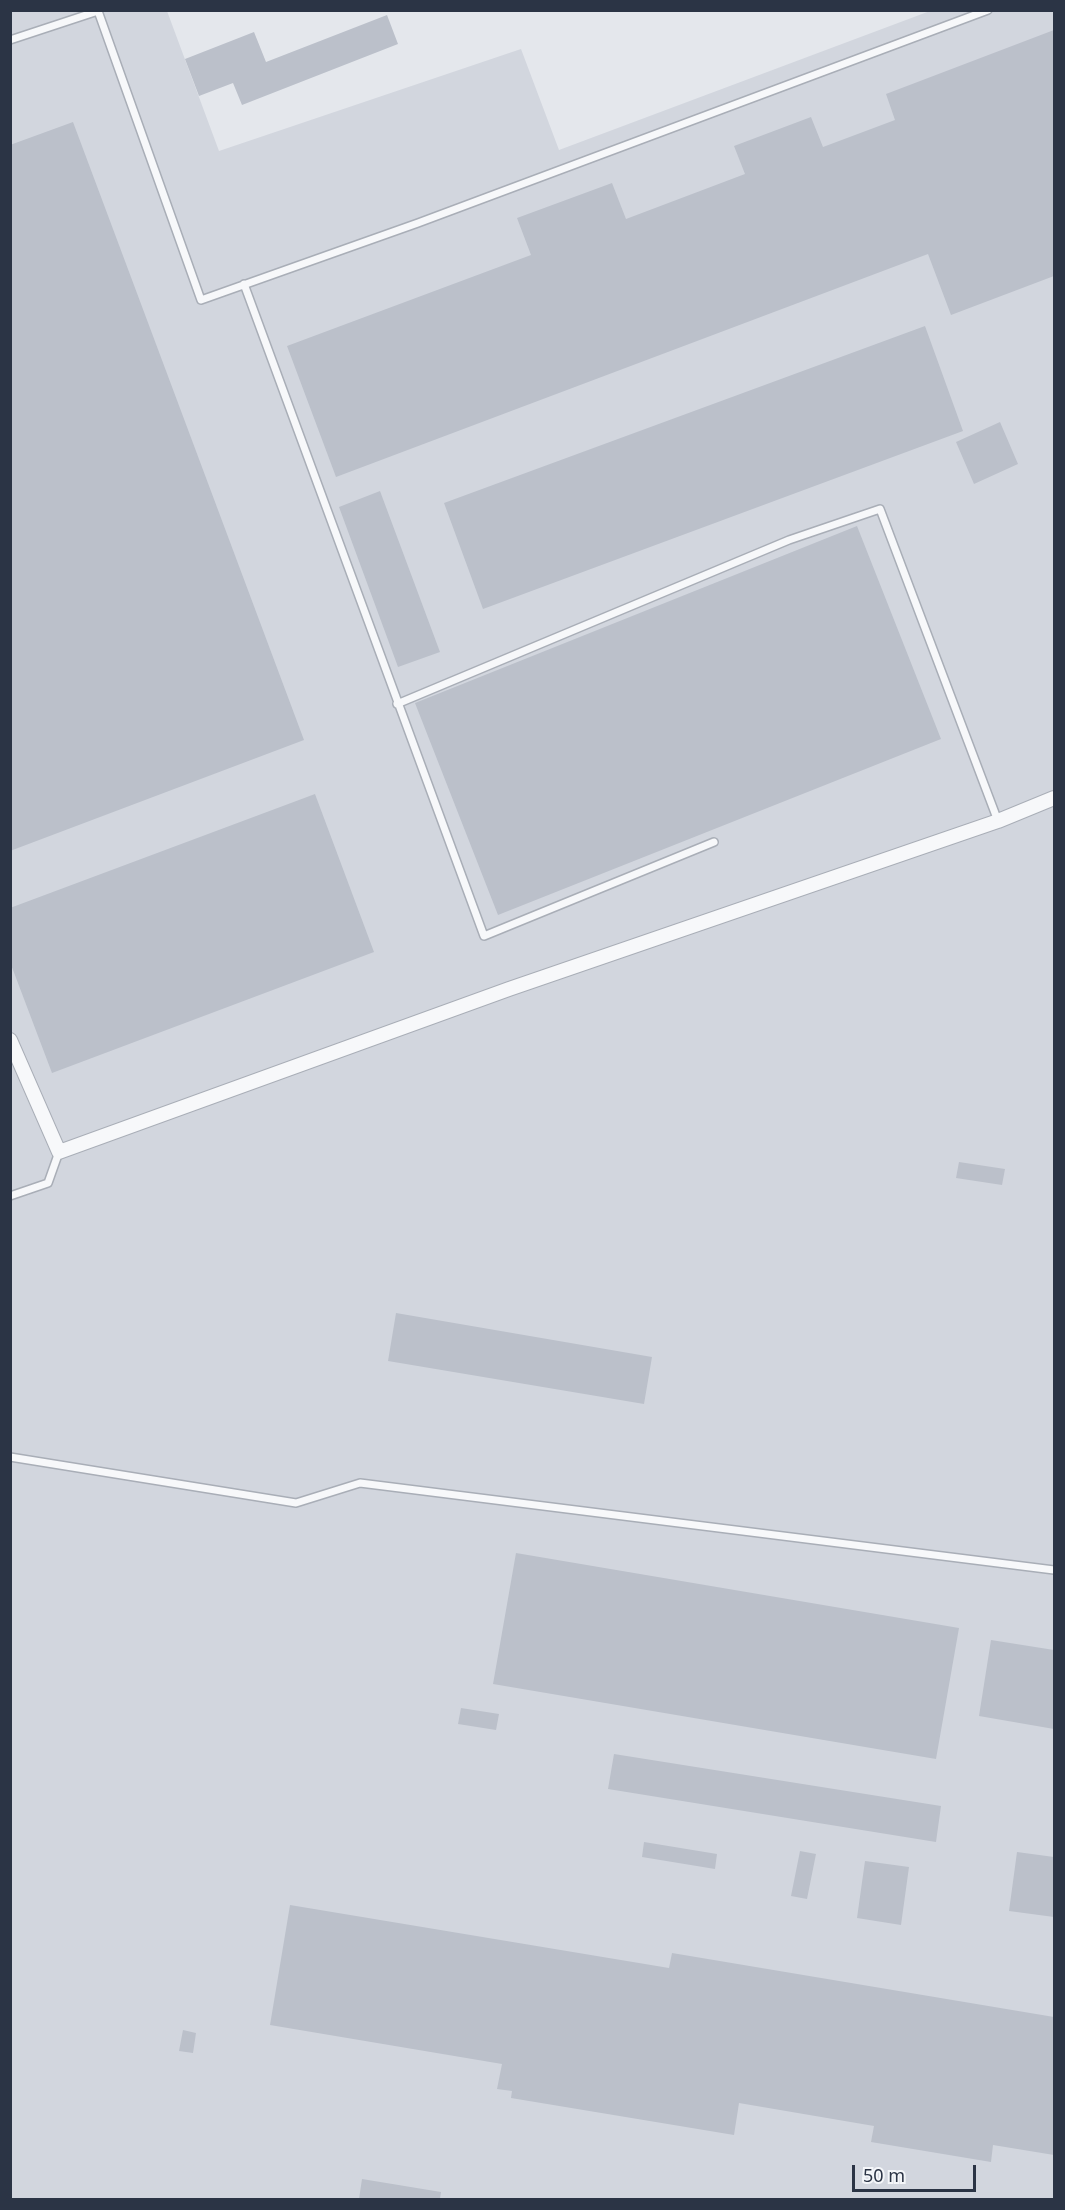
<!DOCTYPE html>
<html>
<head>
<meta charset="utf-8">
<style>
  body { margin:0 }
  #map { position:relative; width:1065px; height:2210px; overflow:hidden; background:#e4e7ec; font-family:"Noto Sans",sans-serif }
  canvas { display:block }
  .frame { position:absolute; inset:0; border:12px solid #2b3445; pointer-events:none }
  .scale { position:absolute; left:852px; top:2165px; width:124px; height:27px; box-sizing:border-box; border:3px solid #2b3445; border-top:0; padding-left:8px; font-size:18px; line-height:21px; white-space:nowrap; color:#2b3445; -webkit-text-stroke:4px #f4f6f9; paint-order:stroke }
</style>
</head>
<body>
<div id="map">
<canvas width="1065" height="2210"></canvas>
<div class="frame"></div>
<div class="scale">50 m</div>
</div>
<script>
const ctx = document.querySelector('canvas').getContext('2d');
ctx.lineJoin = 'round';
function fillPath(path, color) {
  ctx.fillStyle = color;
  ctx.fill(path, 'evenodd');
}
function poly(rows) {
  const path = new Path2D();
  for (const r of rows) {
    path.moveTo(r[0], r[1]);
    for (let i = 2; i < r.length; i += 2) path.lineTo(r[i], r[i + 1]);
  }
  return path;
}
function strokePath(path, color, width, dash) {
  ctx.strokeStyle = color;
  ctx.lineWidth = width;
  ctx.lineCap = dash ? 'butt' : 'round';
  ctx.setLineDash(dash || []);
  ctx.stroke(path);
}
const built = poly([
  [11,11,167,11,219,151,521,49,559,150,930,11,1054,11,1054,2199,11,2200]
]);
const building = poly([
  [387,15,398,44,242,105,233,83,199,96,185,59,254,32,266,62],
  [1054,30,1054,276,951,315,928,254,336,477,287,346,531,255,517,218,612,183,626,219,745,174,734,146,811,117,823,147,895,120,886,94],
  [73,122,304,740,10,851,10,145],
  [925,326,963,431,483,609,444,503],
  [1000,422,1018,464,974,484,956,442],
  [380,491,440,652,398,667,339,507],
  [857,526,941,739,498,915,415,703],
  [315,794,374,952,52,1073,10,962,10,908],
  [959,1162,1005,1169,1002,1185,956,1178],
  [396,1313,652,1357,644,1404,388,1361],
  [516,1553,959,1628,936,1759,493,1684],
  [991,1640,1054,1650,1054,1729,979,1716],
  [461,1708,499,1714,496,1730,458,1724],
  [614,1754,941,1806,936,1842,608,1789],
  [644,1842,717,1854,715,1869,642,1857],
  [800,1851,816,1854,807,1899,791,1896],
  [1017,1852,1054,1857,1054,1917,1009,1911],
  [865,1861,909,1867,901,1925,857,1918],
  [290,1905,669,1968,672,1953,1054,2017,1054,2155,993,2145,991,2162,871,2142,874,2126,739,2103,734,2135,511,2098,512,2091,497,2089,502,2064,270,2025],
  [183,2030,196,2033,193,2053,179,2051],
  [362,2179,441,2192,440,2199,359,2199]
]);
const service = poly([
  [10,40,98,11,201,300,418,223,988,10],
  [244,284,484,936,714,842],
  [397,704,789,540,880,509,998,821],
  [10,1196,48,1183,59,1152],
  [10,1457,296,1503,360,1483,1054,1570]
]);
const minor = poly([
  [10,1040,59,1152,509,989,998,821,1054,798]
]);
fillPath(built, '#d2d6de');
fillPath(building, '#bbc0ca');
strokePath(service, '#a9aeb7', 10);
strokePath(minor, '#a9aeb7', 16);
strokePath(service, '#f7f8fa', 7);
strokePath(minor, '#f7f8fa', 14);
</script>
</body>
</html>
